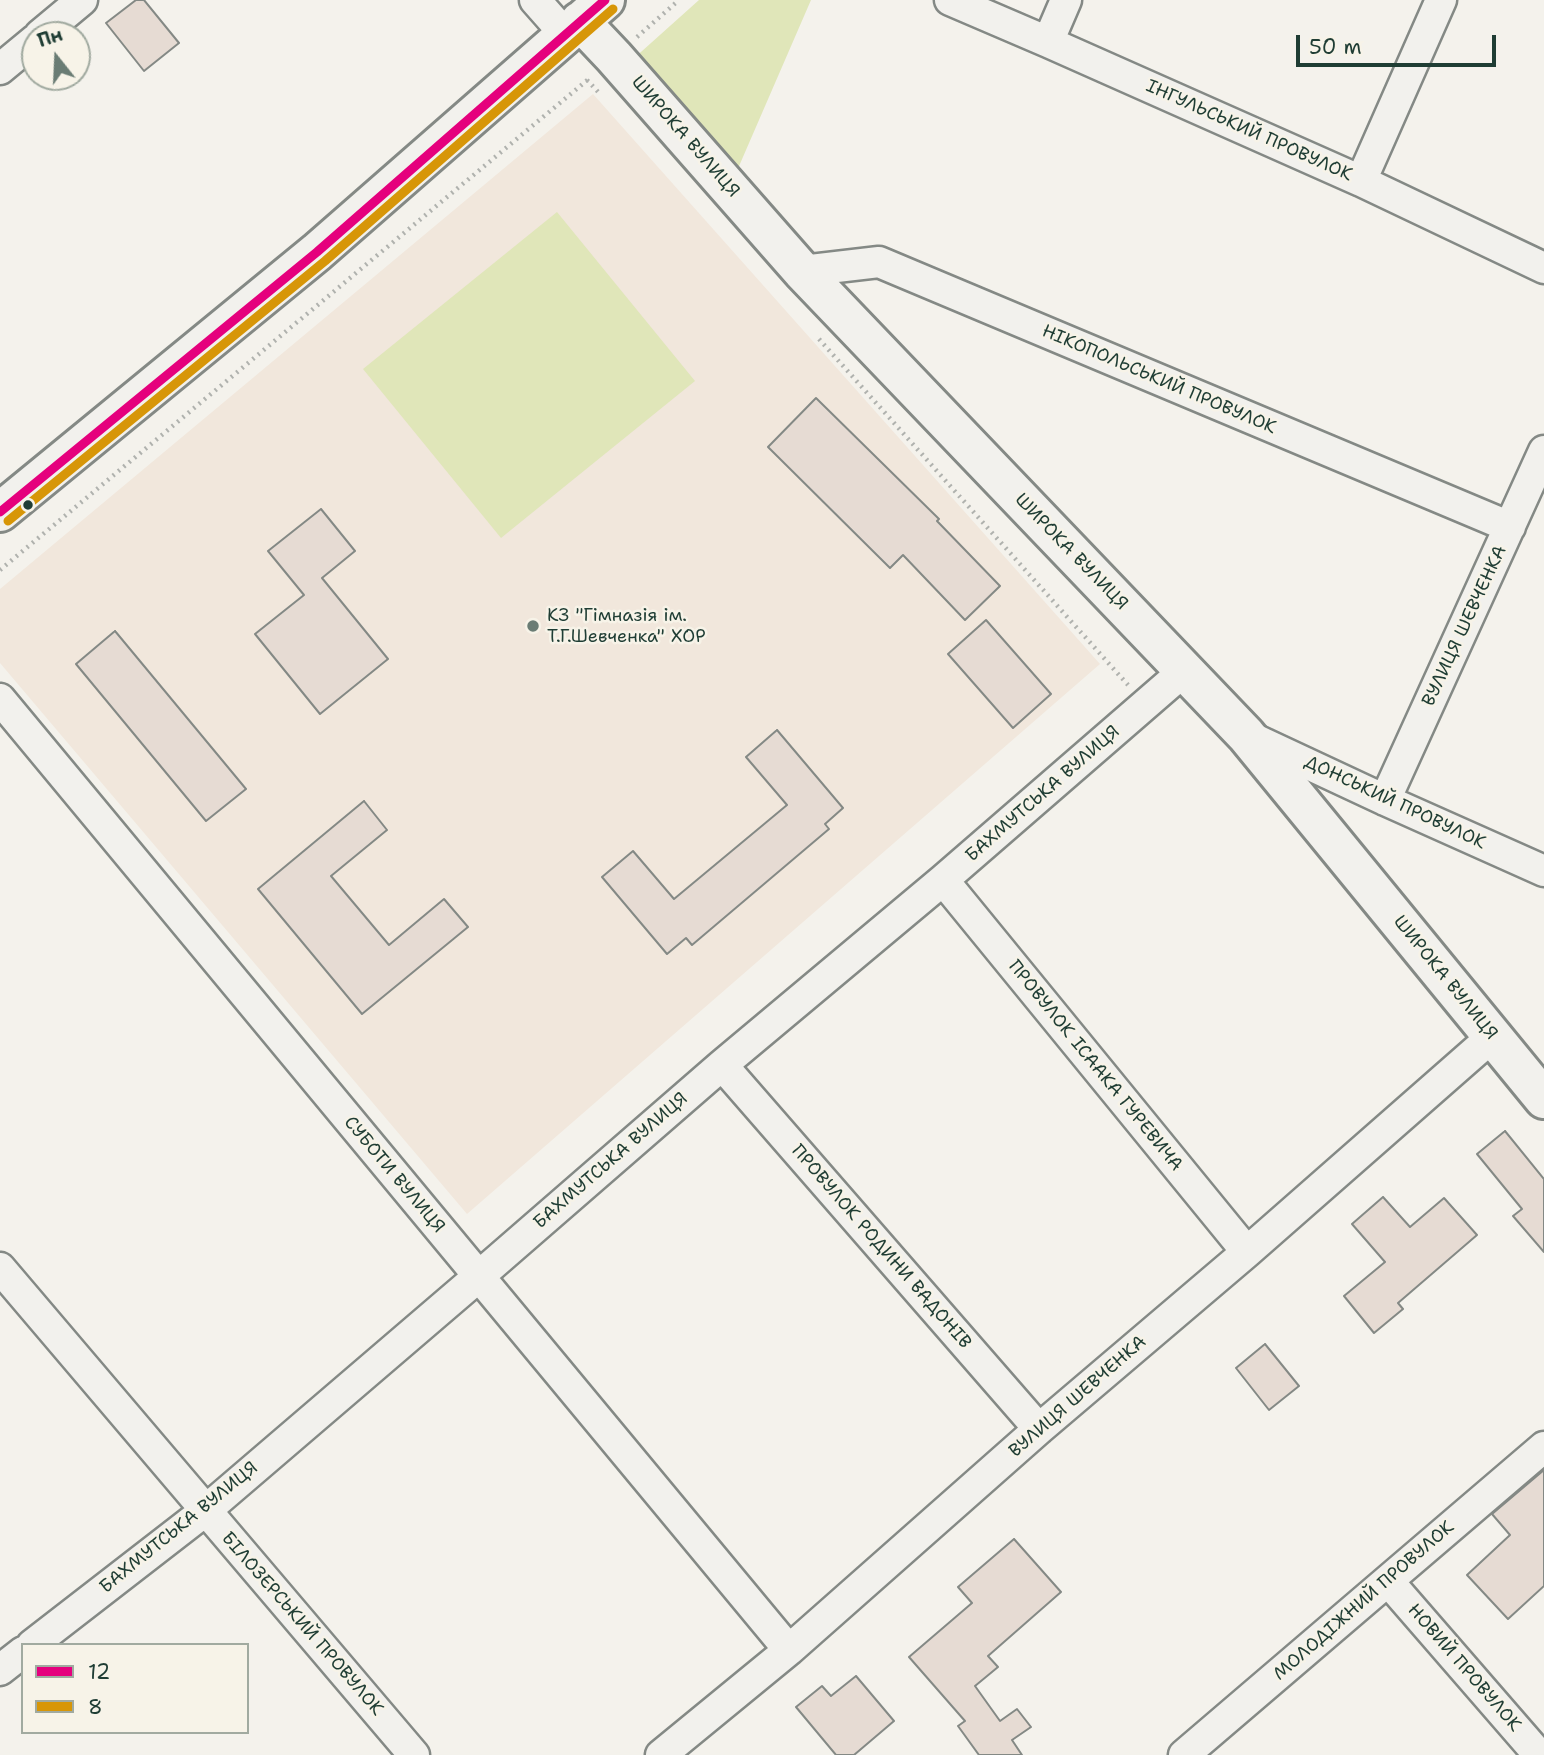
<!DOCTYPE html>
<html>
<head>
<meta charset="utf-8">
<style>
  body { margin:0 }
  #map { position:relative; width:1544px; height:1755px; overflow:hidden; background:#f4f2ec; font-family:"Shantell Sans",sans-serif }
  canvas { display:block }
  .legend { position:absolute; left:21px; top:1643px; width:228px; height:91px; box-sizing:border-box; background:#f7f3e8; border:2px solid #a1aaa0; margin:0; padding:9px 12px; list-style:none; font-size:21px; color:#1f3d34 }
  .legend li { display:flex; align-items:center; gap:14px; height:35px }
  .legend b { width:35px; border:2px solid #a1aaa0 }
  .north { position:absolute; left:21px; top:21px; width:70px; height:70px; box-sizing:border-box; background:#f7f3e8; border:2px solid #a1aaa0; border-radius:50%; rotate:342deg; font-size:19px; font-weight:700; line-height:28px; text-align:center; color:#1f3d34 }
  .north::after { content:''; display:block; margin:auto; width:24px; height:32px; background:#6a7c74; clip-path:polygon(50% 0,100% 100%,50% 72%,0 100%) }
  .scale { position:absolute; left:1296px; top:35px; width:200px; height:32px; box-sizing:border-box; border:4px solid #1f3d34; border-top:0; padding-left:9px; font-size:21px; line-height:24px; white-space:nowrap; color:#1f3d34; -webkit-text-stroke:5px #f7f3e8; paint-order:stroke }
</style>
</head>
<body>
<div id="map">
<canvas width="1544" height="1755"></canvas>
<ul class="legend">
<li><b style="height:9px;background:#e5007d"></b>12</li>
<li><b style="height:9px;background:#d79608"></b>8</li>
</ul>
<div class="north">Пн</div>
<div class="scale">50 m</div>
</div>
<script>
const ctx = document.querySelector('canvas').getContext('2d');
ctx.lineJoin = 'round';
function fillPath(path, color) {
  ctx.fillStyle = color;
  ctx.fill(path, 'evenodd');
}
function poly(rows) {
  const path = new Path2D();
  for (const r of rows) {
    path.moveTo(r[0], r[1]);
    for (let i = 2; i < r.length; i += 2) path.lineTo(r[i], r[i + 1]);
  }
  return path;
}
function strokePath(path, color, width, dash) {
  ctx.strokeStyle = color;
  ctx.lineWidth = width;
  ctx.lineCap = dash ? 'butt' : 'round';
  ctx.setLineDash(dash || []);
  ctx.stroke(path);
}
function label(font, color, halo, rows, align = 'center') {
  ctx.font = font + ' "Shantell Sans",sans-serif';
  ctx.lineWidth = 5;
  ctx.setLineDash([]);
  ctx.textBaseline = 'middle';
  ctx.strokeStyle = halo;
  ctx.fillStyle = color;
  for (const [text, x, y, turn = 0] of rows) {
    ctx.save();
    ctx.translate(x, y);
    ctx.rotate((+turn || 0) * Math.PI / 180);
    ctx.textAlign = isNaN(turn) ? turn : align;
    if (halo) ctx.strokeText(text, 0, 0);
    ctx.fillText(text, 0, 0);
    ctx.restore();
  }
}
const built = poly([
  [593,94,1100,664,467,1214,0,663,0,589]
]);
const green = poly([
  [699,0,811,0,733,180,632,60],
  [557,212,695,381,501,538,363,369]
]);
const building = poly([
  [136,0,144,0,179,43,144,71,106,23,136,0],
  [816,398,939,519,937,521,1000,586,965,620,903,555,890,568,768,447,816,398],
  [321,509,355,551,322,578,388,659,320,714,255,634,304,595,268,551,321,509],
  [986,620,1051,694,1013,728,948,654,986,620],
  [115,631,246,789,206,821,76,664,115,631],
  [777,730,843,808,825,824,829,829,692,945,686,938,667,954,602,877,633,851,674,899,787,805,746,757,777,730],
  [364,801,387,830,331,876,389,945,444,899,468,927,362,1014,258,889,364,801],
  [1505,1131,1544,1179,1544,1252,1513,1216,1522,1209,1477,1154,1505,1131],
  [1383,1197,1410,1227,1444,1198,1477,1235,1398,1303,1403,1309,1374,1333,1344,1296,1385,1262,1352,1224,1383,1197],
  [1265,1344,1299,1386,1269,1410,1236,1368,1265,1344],
  [1544,1470,1544,1586,1508,1619,1467,1575,1510,1535,1492,1514,1544,1470],
  [1014,1539,1061,1592,988,1656,998,1667,975,1686,1000,1721,1017,1709,1031,1727,1012,1740,1022,1755,979,1755,958,1726,965,1721,909,1657,972,1603,958,1587,1014,1539],
  [856,1676,894,1721,854,1755,836,1755,796,1707,822,1686,831,1696,856,1676]
]);
const path = poly([
  [637,37,679,0],
  [587,80,601,95],
  [819,339,1128,685],
  [0,570,591,77]
]);
const minor = poly([
  [535,0,565,34],
  [950,0,1048,42,1361,181,1544,268],
  [40,35,82,0],
  [1048,42,1066,0],
  [0,69,35,40],
  [1361,181,1441,0],
  [802,271,879,262,1510,527],
  [0,699,789,1650],
  [1248,736,1385,800,1544,871],
  [1385,800,1544,451],
  [943,880,1247,1252],
  [722,1065,1039,1429],
  [0,1268,414,1755],
  [1388,1581,1539,1755],
  [32,1645,205,1511,478,1277,722,1065,943,880,1184,671],
  [0,1670,23,1652],
  [661,1755,789,1650,1039,1429,1247,1252,1493,1036],
  [1184,1755,1544,1447]
]);
const tertiary = poly([
  [580,21,614,57,802,271,1246,735,1544,1099],
  [0,512,317,252,605,0]
]);
const bus1 = poly([
  [0,512,317,252,605,0]
]);
const bus2 = poly([
  [8,521,325,261,613,9]
]);
const markers = [
  [28,505,6,"#1f3d34"],
  [533,626,7,"#6a7c74"]
];
const streetNames = [
  ["ІНГУЛЬСЬКИЙ ПРОВУЛОК",1249,131,24],
  ["ШИРОКА ВУЛИЦЯ",685,137,49],
  ["НІКОПОЛЬСЬКИЙ ПРОВУЛОК",1159,380,23],
  ["ШИРОКА ВУЛИЦЯ",1071,552,46],
  ["ВУЛИЦЯ ШЕВЧЕНКА",1465,626,-65],
  ["БАХМУТСЬКА ВУЛИЦЯ",1043,794,-41],
  ["ДОНСЬКИЙ ПРОВУЛОК",1395,803,25],
  ["ШИРОКА ВУЛИЦЯ",1445,978,51],
  ["ПРОВУЛОК ІСААКА ГУРЕВИЧА",1095,1066,51],
  ["БАХМУТСЬКА ВУЛИЦЯ",611,1161,-41],
  ["СУБОТИ ВУЛИЦЯ",394,1175,50],
  ["ПРОВУЛОК РОДИНИ ВАДОНІВ",881,1247,49],
  ["ВУЛИЦЯ ШЕВЧЕНКА",1078,1397,-41],
  ["БАХМУТСЬКА ВУЛИЦЯ",179,1528,-39],
  ["МОЛОДІЖНИЙ ПРОВУЛОК",1364,1601,-41],
  ["БІЛОЗЕРСЬКИЙ ПРОВУЛОК",302,1624,49],
  ["НОВИЙ ПРОВУЛОК",1464,1668,49]
];
const poiNames = [
  ["КЗ \"Гімназія ім.",547,616],
  ["Т.Г.Шевченка\" ХОР",547,637]
];
fillPath(built, '#f1e7dc');
fillPath(green, '#e0e6b9');
fillPath(building, '#e6dbd3');
strokePath(building, '#848985', 2);
strokePath(minor, '#848985', 35);
strokePath(tertiary, '#848985', 44);
strokePath(path, '#b0b2ae', 4.5, [2, 5]);
strokePath(minor, '#f2f1ed', 30);
strokePath(tertiary, '#f2f1ed', 38);
strokePath(bus1, '#e5007d', 9);
strokePath(bus2, '#d79608', 9);
for (const [x, y, r, color] of markers) {
  const dot = new Path2D();
  dot.arc(x, y, r, 0, 2 * Math.PI);
  ctx.fillStyle = color;
  ctx.fill(dot);
  strokePath(dot, '#f7f3e8', 2.5);
}
label('18px', '#1f3d34', '#f7f3e8', streetNames);
label('18px', '#1f3d34', '#f7f3e8', poiNames, 'left');
</script>
</body>
</html>
